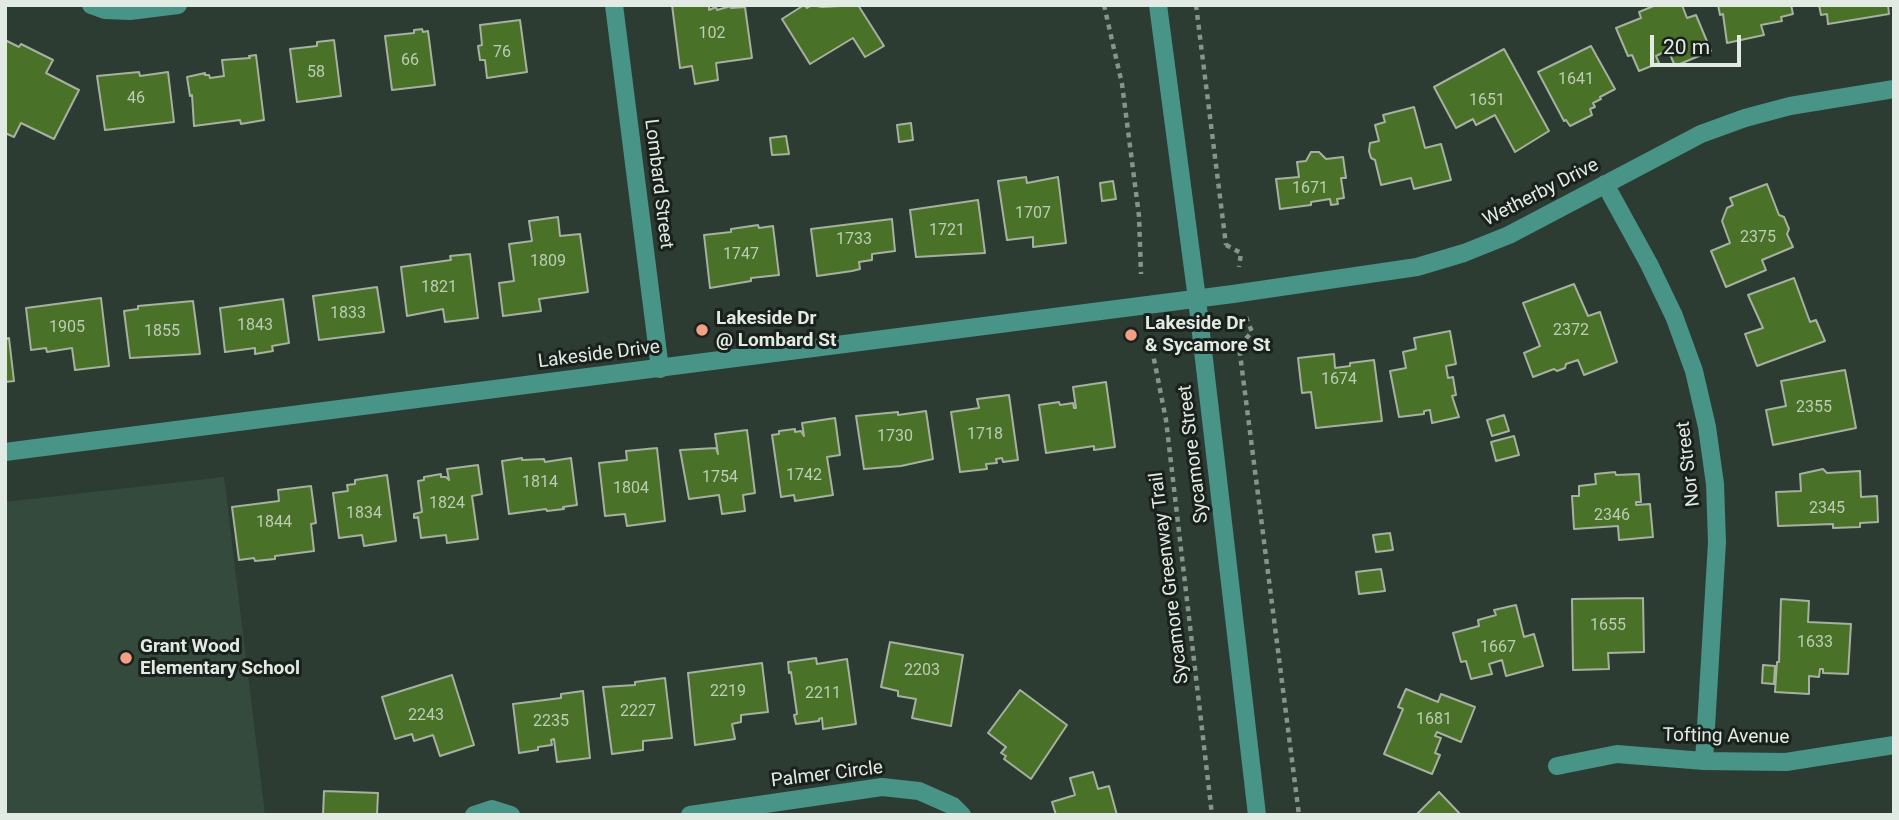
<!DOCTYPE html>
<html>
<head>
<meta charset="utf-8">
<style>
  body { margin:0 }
  #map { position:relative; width:1899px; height:820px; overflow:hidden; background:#2c3c32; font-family:Roboto,sans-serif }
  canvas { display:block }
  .frame { position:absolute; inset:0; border:7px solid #e1ebe4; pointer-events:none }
  .scale { position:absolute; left:1650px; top:35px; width:91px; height:32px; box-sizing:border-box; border:4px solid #e1ebe4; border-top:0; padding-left:9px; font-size:21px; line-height:24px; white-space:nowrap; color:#e1ebe4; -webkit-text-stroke:5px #1a211d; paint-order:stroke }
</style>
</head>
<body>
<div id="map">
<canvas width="1899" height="820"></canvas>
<div class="frame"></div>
<div class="scale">20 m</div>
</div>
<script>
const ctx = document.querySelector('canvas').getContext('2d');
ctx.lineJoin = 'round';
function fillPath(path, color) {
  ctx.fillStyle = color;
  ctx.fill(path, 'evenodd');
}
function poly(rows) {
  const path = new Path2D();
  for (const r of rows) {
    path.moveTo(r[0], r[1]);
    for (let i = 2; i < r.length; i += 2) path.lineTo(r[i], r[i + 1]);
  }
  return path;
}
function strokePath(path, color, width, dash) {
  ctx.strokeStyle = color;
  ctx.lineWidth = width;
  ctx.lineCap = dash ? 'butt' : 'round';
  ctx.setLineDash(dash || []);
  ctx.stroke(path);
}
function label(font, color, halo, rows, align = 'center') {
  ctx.font = font + ' Roboto,sans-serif';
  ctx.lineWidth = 6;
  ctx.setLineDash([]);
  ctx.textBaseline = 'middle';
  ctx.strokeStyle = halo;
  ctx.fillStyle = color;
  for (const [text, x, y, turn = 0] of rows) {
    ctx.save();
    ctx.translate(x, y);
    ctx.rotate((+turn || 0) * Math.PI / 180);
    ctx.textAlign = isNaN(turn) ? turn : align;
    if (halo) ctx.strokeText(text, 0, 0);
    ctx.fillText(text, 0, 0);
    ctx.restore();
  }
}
const built = poly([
  [224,477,265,815,5,815,5,502]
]);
const building = poly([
  [672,5,709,5,709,10,716,7,717,10,731,6,731,8,745,7,752,58,716,63,718,80,695,84,692,66,680,68,672,5],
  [804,5,807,8,812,5,822,7,858,5,884,46,865,57,853,38,810,64,782,19,804,5],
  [1656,5,1682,5,1687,18,1696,15,1711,51,1675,66,1668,50,1656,56,1659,63,1639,71,1632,55,1628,56,1616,28,1641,18,1639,12,1656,5],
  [1718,5,1791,5,1793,14,1781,17,1782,21,1761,25,1764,35,1727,43,1723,14,1720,15,1718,5],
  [1819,5,1888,5,1889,14,1828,24,1827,14,1821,15,1819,5],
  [520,20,527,72,487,78,485,60,480,60,478,46,482,45,480,25,520,20],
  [422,29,423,32,428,31,435,85,392,90,385,36,414,33,414,30,422,29],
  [5,40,19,47,21,44,53,60,46,73,79,90,54,139,21,123,14,137,5,133,5,40],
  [334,40,341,96,297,102,290,49,317,46,317,42,334,40],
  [1591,46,1615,89,1600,97,1601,99,1593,103,1595,107,1590,109,1592,115,1570,126,1566,120,1564,121,1538,72,1591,46],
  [1504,49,1549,131,1515,152,1495,115,1476,125,1473,119,1456,128,1434,87,1504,49],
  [256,55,264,120,241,124,240,120,194,126,192,95,190,96,187,77,205,73,205,75,209,75,210,78,224,76,222,60,250,58,249,56,256,55],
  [139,72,140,76,168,72,174,122,105,130,97,76,139,72],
  [1414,107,1425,148,1441,144,1451,180,1414,189,1411,178,1381,185,1375,160,1371,158,1369,151,1370,143,1379,141,1375,125,1385,122,1383,115,1414,107],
  [911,123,913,140,899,142,897,125,911,123],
  [786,136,789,154,772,155,770,138,786,136],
  [1311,152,1319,152,1326,159,1343,157,1346,178,1341,178,1344,198,1337,199,1338,204,1331,205,1330,199,1311,202,1311,205,1280,209,1276,179,1299,177,1297,162,1306,161,1311,152],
  [1026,177,1027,183,1058,177,1066,243,1033,247,1033,237,1007,240,998,181,1026,177],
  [1113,181,1116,199,1102,201,1100,183,1113,181],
  [1767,184,1779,215,1784,217,1789,229,1787,234,1793,247,1762,260,1766,270,1726,287,1711,251,1730,243,1722,221,1727,208,1733,205,1730,198,1767,184],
  [978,200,985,253,916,257,910,210,978,200],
  [558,217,560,236,580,234,588,292,539,299,541,311,503,316,499,283,514,281,509,244,532,241,529,221,558,217],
  [892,219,895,251,872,254,872,260,859,262,860,269,852,271,817,276,811,229,892,219],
  [758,225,759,228,773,226,779,275,751,278,751,281,710,288,704,235,731,232,731,229,758,225],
  [470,254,478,318,445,322,443,309,407,316,401,267,451,260,450,256,470,254],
  [1794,278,1810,322,1816,320,1825,341,1757,366,1745,334,1763,328,1748,295,1794,278],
  [1574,284,1588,316,1600,312,1617,362,1584,375,1578,360,1566,364,1565,368,1557,371,1554,369,1533,377,1524,353,1540,346,1523,303,1574,284],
  [377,287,384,332,319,340,313,296,377,287],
  [101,298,109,366,75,370,72,348,47,352,46,348,31,350,26,308,101,298],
  [283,299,289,343,272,346,273,351,255,354,255,348,225,352,220,308,283,299],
  [193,301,200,354,130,358,124,311,138,309,138,306,193,301],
  [1450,331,1456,364,1446,366,1448,378,1453,377,1456,395,1452,396,1459,417,1432,423,1430,410,1424,411,1424,414,1399,417,1390,371,1406,368,1403,352,1416,349,1414,338,1450,331],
  [9,338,14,381,5,382,5,339,9,338],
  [1334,354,1335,368,1350,366,1350,363,1374,360,1382,421,1316,428,1311,392,1302,393,1298,358,1334,354],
  [1845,370,1856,428,1773,445,1766,410,1786,406,1781,381,1845,370],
  [1106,382,1115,447,1094,450,1094,446,1046,453,1039,405,1059,402,1060,405,1073,403,1074,408,1076,408,1073,387,1106,382],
  [1009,395,1018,460,1003,462,1002,458,996,459,997,463,986,464,987,469,960,472,951,412,979,408,977,399,1009,395],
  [926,411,933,459,901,466,864,469,856,416,898,412,898,415,926,411],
  [1504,415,1509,431,1492,436,1487,420,1504,415],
  [835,418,840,455,827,457,833,495,795,501,794,495,781,497,772,435,779,434,779,431,795,429,795,432,801,431,804,436,802,423,835,418],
  [747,430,755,493,743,495,745,511,722,514,719,495,689,499,680,450,716,448,718,454,715,434,747,430],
  [1514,436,1519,455,1496,461,1491,442,1514,436],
  [657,448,665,521,627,526,625,514,605,516,599,463,627,460,626,451,657,448],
  [522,458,522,460,544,459,545,462,571,458,577,505,563,507,564,509,547,511,546,509,509,514,502,461,522,458],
  [478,465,482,494,472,496,478,539,447,543,446,535,421,538,418,517,414,518,414,514,422,512,418,481,424,480,424,477,441,474,441,477,446,477,449,480,447,469,478,465],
  [1823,469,1827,473,1860,471,1861,497,1877,496,1878,522,1860,523,1860,527,1833,528,1833,524,1778,526,1776,492,1801,491,1800,474,1823,469],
  [1615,472,1616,475,1639,474,1641,502,1636,502,1636,505,1650,504,1653,537,1619,540,1618,526,1574,529,1572,496,1579,496,1579,486,1596,484,1595,474,1615,472],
  [387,475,396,541,364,546,362,535,339,538,333,493,348,491,347,485,355,484,355,480,387,475],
  [311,486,316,523,311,524,314,551,275,556,275,559,255,561,254,558,239,560,232,507,279,501,278,490,311,486],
  [1390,533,1393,550,1376,552,1373,535,1390,533],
  [1381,569,1385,591,1359,594,1356,572,1381,569],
  [1643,598,1644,652,1608,653,1609,669,1573,670,1572,599,1643,598],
  [1781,599,1809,601,1808,622,1851,624,1848,674,1823,673,1823,669,1820,669,1819,677,1809,676,1809,694,1775,692,1777,662,1779,662,1781,599],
  [1516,605,1524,637,1534,634,1543,666,1506,676,1502,660,1489,664,1492,674,1471,679,1466,661,1461,662,1453,633,1479,626,1478,620,1496,615,1494,610,1516,605],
  [890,642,963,655,951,726,912,718,916,699,898,696,898,691,881,687,890,642],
  [816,658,817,664,847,659,856,724,823,729,822,718,819,719,819,721,796,724,794,715,797,714,791,672,789,673,788,662,816,658],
  [762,663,768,712,741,715,741,722,732,724,735,739,695,745,688,673,762,663],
  [1763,665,1775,666,1774,684,1762,683,1763,665],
  [452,675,474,745,440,756,433,735,414,741,412,734,395,739,382,697,452,675],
  [665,678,672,738,643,741,643,750,612,754,603,687,635,685,635,682,665,678],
  [1406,689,1438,702,1441,694,1475,707,1461,742,1437,732,1435,736,1441,738,1435,753,1440,755,1432,774,1384,754,1403,709,1398,707,1406,689],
  [1020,690,1067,725,1031,779,1004,759,1006,756,1001,753,1006,747,988,733,1020,690],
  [583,691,590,758,557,762,554,739,551,740,552,745,538,747,538,750,519,753,513,704,561,698,561,694,583,691],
  [1093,772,1098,789,1109,786,1117,815,1056,815,1052,802,1075,795,1070,778,1093,772],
  [324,791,378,793,377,815,323,815,324,791],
  [1439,792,1461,815,1416,815,1439,792]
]);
const path = poly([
  [1104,5,1122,84,1139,216,1141,274],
  [1196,5,1226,245],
  [1226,245,1241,253,1239,267],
  [1246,317,1252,332,1239,346,1299,815],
  [1150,339,1166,420,1212,815],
  [1227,343,1239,346]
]);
const minor = poly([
  [91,5,105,10,130,11,178,5],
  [614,5,660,369],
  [1158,5,1197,299,1257,815],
  [1605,184,1649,264,1674,316,1694,371,1707,427,1715,484,1717,542,1704,761],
  [5,452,1233,294,1417,267,1464,253,1509,235,1701,134,1745,118,1790,106,1894,89],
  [1557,766,1617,754,1704,761,1786,762,1894,745],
  [474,815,492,809,511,815],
  [690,815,882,787,919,791,953,806,962,815]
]);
const markers = [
  [702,330,7,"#f39f84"],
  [1131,335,7,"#f39f84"],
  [126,658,7,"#f39f84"]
];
const numberNames = [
  ["102",712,34],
  ["76",502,53],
  ["66",410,61],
  ["58",316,73],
  ["1641",1576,80],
  ["46",136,99],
  ["1651",1487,101],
  ["1671",1310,189],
  ["1707",1033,214],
  ["1721",947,231],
  ["2375",1758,238],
  ["1733",854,240],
  ["1747",741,255],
  ["1809",548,262],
  ["1821",439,288],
  ["1833",348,314],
  ["1843",255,326],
  ["1905",67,328],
  ["2372",1571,331],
  ["1855",162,332],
  ["1674",1339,380],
  ["2355",1814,408],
  ["1718",985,435],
  ["1730",895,437],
  ["1742",804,476],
  ["1754",720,478],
  ["1814",540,483],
  ["1804",631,489],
  ["1824",447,504],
  ["2345",1827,509],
  ["1834",364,514],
  ["2346",1612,516],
  ["1844",274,523],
  ["1655",1608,626],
  ["1633",1815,643],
  ["1667",1498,648],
  ["2203",922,671],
  ["2219",728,692],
  ["2211",823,694],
  ["2227",638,712],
  ["2243",426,716],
  ["1681",1434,720],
  ["2235",551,722]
];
const streetNames = [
  ["Lombard Street",658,184,83],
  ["Wetherby Drive",1541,193,-27],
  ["Lakeside Drive",599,355,-7],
  ["Sycamore Street",1194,454,-97],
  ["Nor Street",1689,464,-97],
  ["Sycamore Greenway Trail",1170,578,-97],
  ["Tofting Avenue",1726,737,1],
  ["Palmer Circle",827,775,-7]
];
const poiNames = [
  ["Lakeside Dr",716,319],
  ["@ Lombard St",716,341],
  ["Lakeside Dr",1145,324],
  ["& Sycamore St",1145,346],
  ["Grant Wood",140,647],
  ["Elementary School",140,669]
];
fillPath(built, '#344a3d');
fillPath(building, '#497228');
strokePath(building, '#a6b1a0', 2);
strokePath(path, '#87948c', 4.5, [5, 5]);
strokePath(minor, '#489487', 18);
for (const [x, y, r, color] of markers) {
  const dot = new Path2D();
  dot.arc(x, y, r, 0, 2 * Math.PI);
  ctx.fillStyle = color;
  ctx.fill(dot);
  strokePath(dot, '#1a211d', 2.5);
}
label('16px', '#bbcdb5', null, numberNames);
label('19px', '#e1ebe4', '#1a211d', streetNames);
label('bold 19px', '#e1ebe4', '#1a211d', poiNames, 'left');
</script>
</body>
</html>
